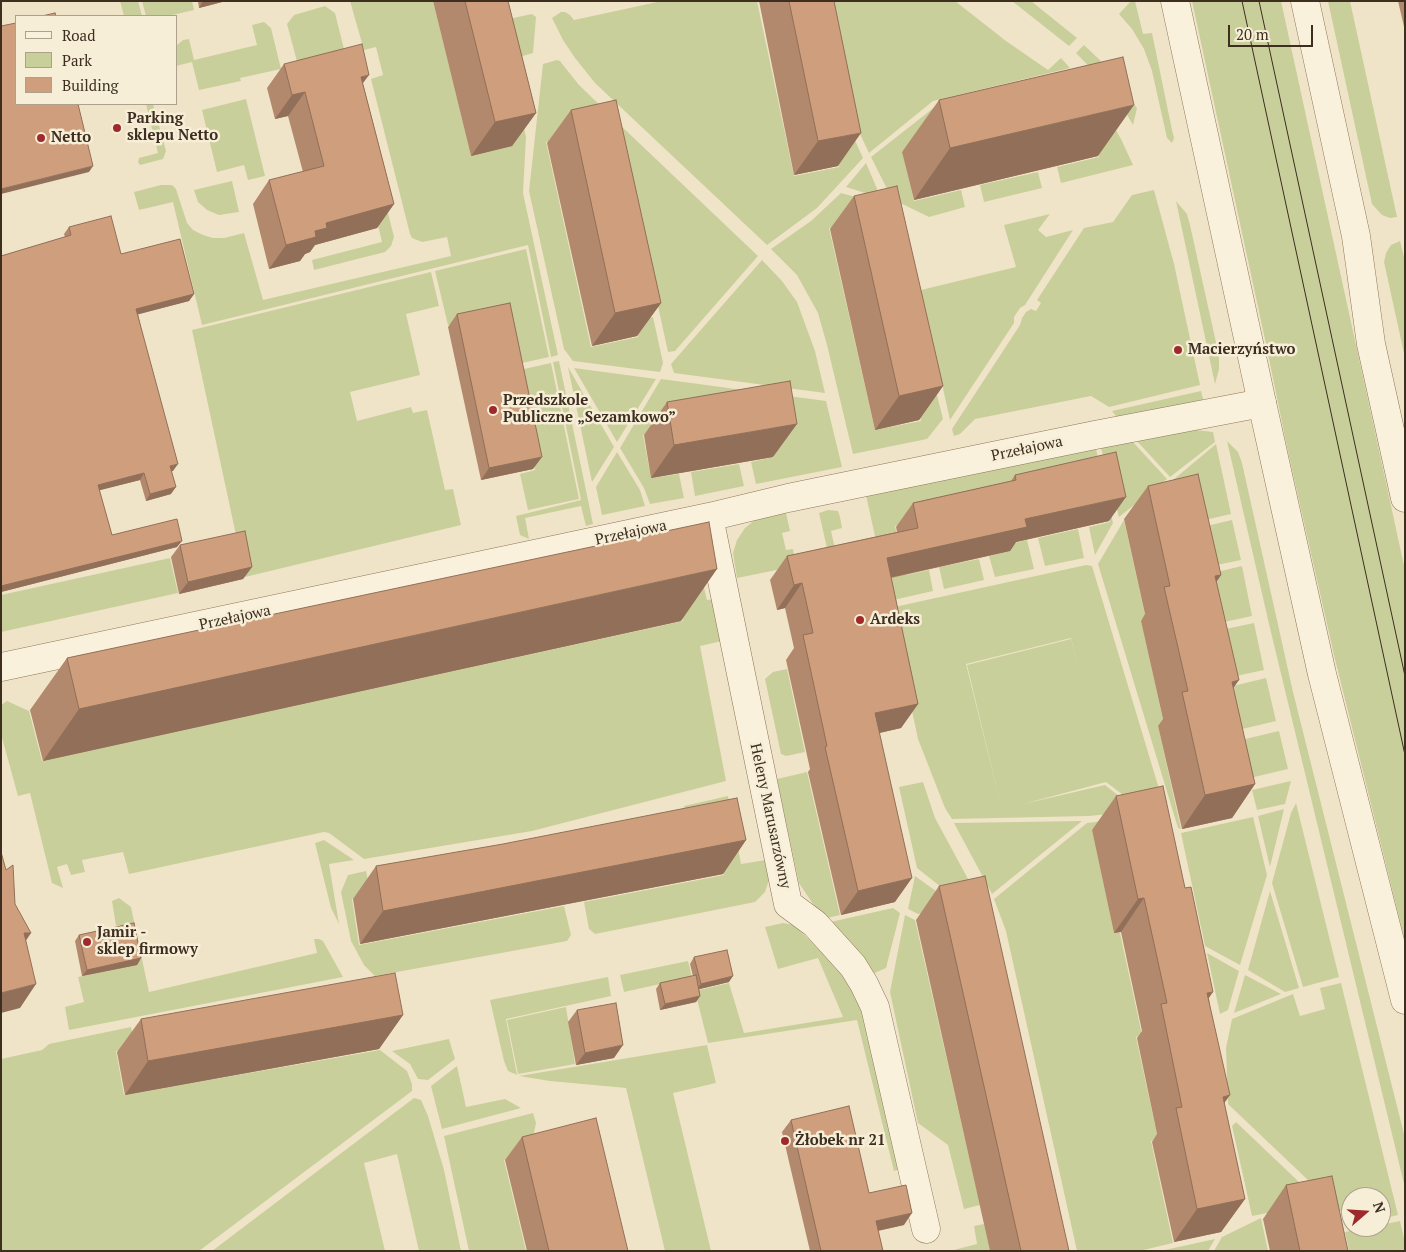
<!DOCTYPE html>
<html>
<head>
<meta charset="utf-8">
<style>
  body { margin:0 }
  #map { position:relative; width:1406px; height:1252px; overflow:hidden; background:#f0e4c8; font-family:"PT Serif",serif }
  canvas { display:block }
  .frame { position:absolute; inset:0; border:2px solid #3d2e20; pointer-events:none }
  .legend { position:absolute; left:15px; top:15px; width:162px; height:90px; box-sizing:border-box; background:#f7eed8; border:1px solid #ada18e; margin:0; padding:6px 9px; list-style:none; font-size:15px; color:#3d2e20 }
  .legend li { display:flex; align-items:center; gap:10px; height:25px }
  .legend b { width:25px; border:1px solid #ada18e }
  .north { position:absolute; left:1341px; top:1187px; width:50px; height:50px; box-sizing:border-box; background:#f7eed8; border:1px solid #ada18e; border-radius:50%; rotate:71deg; font-size:14px; font-weight:700; line-height:20px; text-align:center; color:#3d2e20 }
  .north::after { content:''; display:block; margin:auto; width:18px; height:22px; background:#9e2a2b; clip-path:polygon(50% 0,100% 100%,50% 72%,0 100%) }
  .scale { position:absolute; left:1228px; top:25px; width:85px; height:22px; box-sizing:border-box; border:2px solid #3d2e20; border-top:0; padding-left:6px; font-size:15px; line-height:18px; white-space:nowrap; color:#3d2e20; -webkit-text-stroke:4px #f7eed8; paint-order:stroke }
</style>
</head>
<body>
<div id="map">
<canvas width="1406" height="1252"></canvas>
<div class="frame"></div>
<ul class="legend">
<li><b style="height:6px;background:#faf1dc"></b>Road</li>
<li><b style="height:14px;background:#c9cf9b"></b>Park</li>
<li><b style="height:14px;background:#cf9f7d"></b>Building</li>
</ul>
<div class="north">N</div>
<div class="scale">20 m</div>
</div>
<script>
const ctx = document.querySelector('canvas').getContext('2d');
ctx.lineJoin = 'round';
function fillPath(path, color) {
  ctx.fillStyle = color;
  ctx.fill(path, 'evenodd');
}
function poly(rows) {
  const path = new Path2D();
  for (const r of rows) {
    path.moveTo(r[0], r[1]);
    for (let i = 2; i < r.length; i += 2) path.lineTo(r[i], r[i + 1]);
  }
  return path;
}
function strokePath(path, color, width, dash) {
  ctx.strokeStyle = color;
  ctx.lineWidth = width;
  ctx.lineCap = dash ? 'butt' : 'round';
  ctx.setLineDash(dash || []);
  ctx.stroke(path);
}
function label(font, color, halo, rows, align = 'center') {
  ctx.font = font + ' "PT Serif",serif';
  ctx.lineWidth = 5;
  ctx.setLineDash([]);
  ctx.textBaseline = 'middle';
  ctx.strokeStyle = halo;
  ctx.fillStyle = color;
  for (const [text, x, y, turn = 0] of rows) {
    ctx.save();
    ctx.translate(x, y);
    ctx.rotate((+turn || 0) * Math.PI / 180);
    ctx.textAlign = isNaN(turn) ? turn : align;
    if (halo) ctx.strokeText(text, 0, 0);
    ctx.fillText(text, 0, 0);
    ctx.restore();
  }
}
const green = poly([
  [120,1,138,1,142,16,124,16],
  [142,1,192,1,194,10,168,16,146,16],
  [350,1,433,1,471,156,522,119,526,137,523,193,558,355,551,357,528,245,202,325,173,202,139,210,134,192,161,185,172,185,176,189,187,223,193,230,203,235,213,238,224,238,244,233,263,300,451,256,447,237,422,242,412,238,410,234,371,79,383,75,376,47,364,50],
  [662,1,757,1,794,176,839,167,833,140,853,136,863,158,817,208,767,245,595,83,575,58,563,40,552,18,561,12,565,12,570,15,574,20],
  [832,1,955,1,1006,41,1048,70,1061,58,1070,68,933,101,869,153,860,134],
  [1012,1,1031,1,1077,38,1069,46],
  [1131,1,1135,1,1143,34,1152,33,1172,130,1174,138,1172,143,1167,138,1152,71,1144,49,1132,29,1119,14],
  [1192,1,1281,1,1405,570,1405,941,1334,655,1287,447,1266,344],
  [1328,1,1350,1,1397,217,1390,218,1382,215,1372,204],
  [325,6,335,13,345,53,298,65,287,24,294,15],
  [532,14,536,17,533,53,513,59,504,20],
  [264,22,271,28,281,69,240,78,241,81,199,90,192,62,176,66,176,46,183,40,189,39,194,60,257,45,252,25],
  [1084,45,1104,64,1137,108,1133,125,1122,106,1105,83,1076,53],
  [557,60,560,61,579,85,608,113,594,133,546,142,591,347,638,337,635,321,653,317,663,363,660,372,573,361,564,349,529,191,543,64],
  [246,99,265,176,248,180,244,165,217,172,202,110],
  [1100,102,1121,139,1133,165,1061,183,1057,167,1099,157,1088,108,902,151,914,201,961,190,965,207,929,217,892,199,871,157,936,106],
  [146,104,153,104,166,151,163,159,140,165,138,162,139,158,158,153],
  [618,123,758,256,675,351,668,352],
  [866,163,881,198,846,187],
  [1038,172,1042,188,984,202,980,185],
  [232,181,239,212,219,215,207,210,198,202,194,190],
  [1154,190,1174,264,1200,385,1109,407,1091,396,975,419,960,434,954,436,952,429,1020,325,1022,318,1026,312,1031,309,1036,311,1041,303,1037,300,1084,228,1113,222,1132,195],
  [383,193,394,237,391,246,385,252,314,270,312,260,382,242,371,196],
  [841,193,885,205,875,218,829,228,875,430,921,421,916,400,937,395,943,419,927,439,853,454,827,345,818,313,797,275,771,249,811,221],
  [1176,201,1187,214,1190,225,1219,356,1219,369,1215,384],
  [1050,214,1038,230,1046,237,1073,230,1025,305,1020,308,1014,317,1014,323,950,420,921,290,1016,267,1004,225],
  [1400,241,1405,261,1405,358,1384,262,1386,253,1391,245],
  [526,249,549,357,513,365,502,313,448,325,435,271],
  [762,260,782,281,797,302,815,351,825,393,674,373,671,364],
  [431,272,439,306,406,314,420,375,350,392,357,421,411,407,413,413,427,410,445,490,453,489,461,525,245,577,192,330],
  [559,361,593,524,586,526,581,506,525,518,529,539,520,535,516,516,581,500,553,362],
  [551,363,579,499,528,510,520,474,535,470,515,371],
  [568,367,614,447,592,482],
  [574,368,656,379,617,442],
  [661,379,826,401,842,467,756,484,751,462,774,457,766,414,643,435,651,478,679,474,684,498,650,504,644,488,620,448],
  [1201,391,1204,403,1120,421,1112,411],
  [1196,430,1213,432,1215,442,1170,477,1136,440],
  [1132,441,1167,479,1119,517,1101,448],
  [1227,441,1238,452,1242,463,1293,692,1405,1138,1405,1188,1269,624],
  [1216,444,1231,514,1192,523,1173,480],
  [1096,449,1113,523,1095,555,1089,527,1110,522,1100,476,998,504,895,526,906,575,929,570,933,591,889,601,866,495],
  [617,452,640,490,645,506,602,515,596,487],
  [739,464,744,486,695,496,691,472],
  [828,510,838,511,840,517,842,528,831,531,837,557,829,557,819,513],
  [786,513,790,531,782,533,786,550,793,549,796,566,737,578,733,553,737,540,745,528,756,519],
  [1124,520,1146,619,1141,620,1164,724,1158,726,1181,829,1178,828,1098,564],
  [1232,520,1241,560,1202,568,1194,529],
  [1078,529,1084,558,1045,566,1038,538],
  [1027,540,1034,569,995,577,989,556,1010,551,1009,544],
  [170,558,178,593,1,632,1,595],
  [979,559,984,580,944,589,939,567],
  [1086,565,1092,566,1172,832,1106,782,1023,804,1105,785,1138,811,1089,816,952,819,945,808,918,739,890,608],
  [1071,638,1078,666,1071,639,967,665,1002,810,966,664],
  [1242,566,1252,616,1215,624,1204,575],
  [699,567,707,600,713,599,722,641,700,646,726,781,532,831,364,859,329,833,324,832,129,874,123,852,82,860,85,872,71,875,67,864,57,867,63,888,52,883,30,793,18,796,1,734,1,705,7,701,29,711,42,761,683,621,672,574],
  [1254,623,1264,670,1227,678,1216,631],
  [787,669,805,752,786,756,781,754,765,679,773,672],
  [1266,678,1276,721,1238,730,1229,687],
  [1279,731,1288,769,1250,778,1241,740],
  [807,772,840,915,823,919,799,883,777,779],
  [1291,781,1285,804,1257,810,1252,790],
  [923,782,935,818,980,901,965,906,917,868,899,787],
  [728,796,741,864,766,860,770,877,765,892,755,902,595,934,589,929,584,902,724,875,715,830,690,835,684,806],
  [1296,803,1339,977,1303,987,1272,883,1291,813],
  [1284,809,1270,867,1258,816],
  [1142,816,1140,819,1092,829,1114,933,1120,933,1142,1035,1136,1037,1158,1139,1151,1141,1173,1243,1139,1251,1077,1251,1006,931,994,899,1087,823],
  [1253,817,1267,875,1240,965,1205,946,1181,833],
  [1082,821,992,894,954,823],
  [324,840,354,860,329,864,339,924,331,908,315,843],
  [366,871,371,894,352,899,359,945,564,906,571,935,567,941,375,976,364,965,351,941,341,892,348,875],
  [915,876,957,906,918,914,908,909],
  [1270,891,1299,988,1285,992,1248,970],
  [119,898,131,907,149,992,317,953,314,939,319,939,323,941,343,977,69,1030,65,1007,84,1002,78,977,137,964,121,931,120,925,116,926,112,901],
  [893,908,900,913,886,968,868,976,826,923],
  [905,915,915,920,980,1205,964,1209,948,1145,918,1123,890,992],
  [783,923,794,925,847,977,859,994,903,1168,894,1171,857,1020,708,1043,695,991,729,983,744,1033,843,1017,818,958,778,969,765,927],
  [1207,953,1239,971,1228,1010,1220,1014],
  [688,961,692,977,624,992,620,975],
  [1245,975,1281,994,1234,1013],
  [608,977,611,996,506,1019,517,1075,508,1071,504,1061,490,1000],
  [1341,983,1398,1215,1381,1219,1381,1197,1351,1197,1351,1221,1228,1104,1226,1048,1232,1019,1293,994,1300,1016,1325,1009,1320,988],
  [566,1007,575,1064,518,1074,507,1020],
  [131,1027,136,1048,116,1051,124,1095,380,1050,407,1071,412,1084,412,1091,199,1251,1,1251,1,1059,42,1050,49,1044],
  [449,1039,455,1059,428,1080,418,1079,410,1064,392,1051],
  [707,1045,716,1083,673,1093,711,1251,665,1251,626,1088,550,1081,519,1076],
  [457,1066,466,1107,505,1099,521,1108,442,1129,431,1086],
  [414,1098,421,1100,428,1116,444,1170,461,1251,419,1251,397,1154,364,1163,385,1251,212,1251],
  [533,1113,536,1123,530,1153,504,1160,526,1251,469,1251,444,1136],
  [1236,1122,1320,1202,1252,1216,1232,1126],
  [1261,1218,1268,1251,1214,1251,1222,1237],
  [1400,1221,1405,1243,1405,1251,1349,1251,1345,1232,1371,1227,1381,1227,1381,1225],
  [984,1224,990,1251,950,1251,977,1244,974,1226],
  [1215,1239,1208,1251,1160,1251]
]);
const minor = poly([
  [709,517,788,904,815,924,853,966,864,984,875,1007,926,1229],
  [1,667,709,517,788,498,1095,435,1262,403]
]);
const tertiary = poly([
  [1175,1,1262,403,1322,674,1405,1000],
  [1305,1,1356,236,1371,344,1405,498]
]);
const tram = poly([
  [1242,1,1405,755],
  [1259,1,1405,676]
]);
const wall = poly([
  [198,1,226,1,199,8],
  [433,1,508,1,536,113,512,146,471,156],
  [759,1,834,1,838,166,794,175],
  [1398,1,1405,1,1405,31],
  [284,64,363,84,394,204,377,228,315,245,310,252,305,254,300,261,269,269,253,204,269,180,303,172,288,116,275,119,267,88],
  [939,100,1098,156,914,200,902,152],
  [571,110,661,303,637,336,592,346,547,143],
  [854,196,943,386,919,420,875,430,830,229],
  [69,227,121,254,194,294,189,301,138,314,173,471,171,471,171,494,146,501,140,480,99,490,112,535,177,547,1,592,1,256,65,237,64,234],
  [457,314,533,469,481,480,448,327],
  [667,402,773,457,651,478,644,435],
  [1015,475,1109,521,1016,542,1010,551,891,578,918,704,901,728,879,733,895,902,841,915,808,772,810,769,786,660,794,648,785,608,777,610,770,580,787,556,897,532,896,527,913,503,1011,481],
  [1148,486,1221,575,1216,582,1233,688,1255,784,1232,818,1182,829,1158,726,1163,719,1141,621,1145,614,1124,519],
  [180,545,252,567,243,579,179,594,171,557],
  [681,621,43,761,30,710,67,658],
  [1116,796,1209,999,1224,1103,1245,1199,1221,1232,1174,1242,1152,1142,1157,1134,1137,1038,1142,1031,1121,932,1114,933,1092,830],
  [746,840,723,874,360,944,353,899,376,866],
  [939,886,1069,1251,990,1251,916,920],
  [79,935,141,958,137,965,82,976,75,941],
  [694,957,729,982,699,989,700,996,696,1002,660,1010,656,989,660,983,693,976,690,964],
  [577,1010,614,1058,576,1065,568,1022],
  [403,1015,379,1049,125,1095,117,1052,141,1019],
  [791,1120,904,1225,878,1231,883,1251,810,1251,782,1132],
  [522,1137,628,1251,527,1251,505,1160],
  [1286,1185,1348,1251,1270,1251,1263,1219]
]);
const shadedWall = poly([
  [203,1,226,1,199,8],
  [369,75,352,98,361,77],
  [305,92,288,116,275,119,292,95],
  [1134,105,1098,156,914,200,950,148],
  [536,113,512,146,471,156,495,122],
  [861,133,838,166,794,175,818,141],
  [93,166,89,172,1,194,1,189],
  [394,204,377,228,315,245,310,252,305,254,300,261,269,269,286,245,315,231,326,223],
  [194,294,189,301,132,316,136,309],
  [661,303,637,336,592,346,615,313],
  [943,386,919,420,875,430,899,396],
  [797,424,773,457,651,478,674,445],
  [542,457,533,469,481,480,489,468],
  [178,464,173,471,165,473,170,466],
  [144,473,140,480,93,492,98,485],
  [176,487,171,494,146,501,150,494],
  [1126,497,1109,521,1016,542,1010,551,870,582,887,558,1025,519],
  [182,541,177,547,1,592,1,586],
  [252,567,243,579,179,594,188,582],
  [717,569,681,621,43,761,79,709],
  [1221,575,1198,609,1215,576],
  [802,583,785,608,777,610,794,585],
  [1239,680,1215,714,1232,682],
  [918,704,901,728,858,738,875,713],
  [1255,784,1232,818,1182,829,1205,795],
  [746,840,723,874,360,944,383,911],
  [912,878,895,902,841,915,858,891],
  [1144,898,1121,932,1114,933,1138,899],
  [24,933,31,933,15,957],
  [141,958,137,965,82,976,87,970],
  [733,976,729,982,696,990,701,984],
  [36,984,20,1008,1,1013,1,993],
  [1213,992,1190,1025,1207,993],
  [700,996,696,1002,660,1010,665,1004],
  [403,1015,379,1049,125,1095,148,1061],
  [623,1045,614,1058,576,1065,585,1053],
  [1230,1095,1206,1129,1223,1097],
  [1245,1199,1221,1232,1174,1242,1197,1209],
  [912,1213,904,1225,867,1233,876,1221]
]);
const building = poly([
  [465,1,508,1,536,113,495,122,465,1],
  [789,1,834,1,861,133,818,141,789,1],
  [55,13,56,16,42,16,55,13],
  [16,23,16,104,78,104,93,166,1,189,1,26,16,23],
  [362,44,369,75,361,77,394,204,326,223,327,228,315,231,316,237,286,245,269,180,324,166,305,92,292,95,284,64,362,44],
  [1123,57,1134,105,950,148,939,100,1123,57],
  [616,100,661,303,615,313,571,110,616,100],
  [897,186,943,386,899,396,854,196,897,186],
  [111,216,121,254,180,239,194,294,136,309,178,464,170,466,176,487,150,494,144,473,98,485,112,535,177,519,182,541,1,586,1,256,71,235,69,227,111,216],
  [510,303,542,457,489,468,457,314,510,303],
  [790,381,797,424,674,445,667,402,790,381],
  [1116,452,1126,497,1025,519,1027,527,887,558,918,704,875,713,912,878,858,891,825,747,827,746,803,635,813,633,802,583,794,585,787,556,918,528,913,503,1016,480,1015,475,1116,452],
  [1198,474,1221,575,1215,576,1239,680,1232,682,1255,784,1205,795,1182,692,1188,691,1164,587,1170,586,1148,486,1198,474],
  [709,522,717,569,79,709,67,658,709,522],
  [245,531,252,567,188,582,180,545,245,531],
  [1163,786,1185,888,1191,887,1213,992,1207,993,1230,1095,1223,1097,1245,1199,1197,1209,1176,1108,1182,1107,1161,1004,1167,1003,1144,898,1138,899,1116,796,1163,786],
  [737,798,746,840,383,911,376,866,503,844,737,798],
  [1,852,6,870,13,865,15,904,31,933,24,933,36,984,1,993,1,852],
  [985,876,1069,1251,1021,1251,939,886,985,876],
  [134,923,141,958,87,970,79,935,134,923],
  [727,950,733,976,701,984,694,957,727,950],
  [395,973,403,1015,148,1061,141,1019,395,973],
  [696,975,700,996,665,1004,660,983,696,975],
  [616,1003,623,1045,585,1053,577,1010,616,1003],
  [849,1106,869,1193,906,1185,912,1213,876,1221,883,1251,821,1251,791,1120,849,1106],
  [596,1118,628,1251,549,1251,522,1137,596,1118],
  [1332,1176,1348,1251,1300,1251,1286,1185,1332,1176]
]);
const markers = [
  [117,128,5,"#9e2a2b"],
  [41,138,5,"#9e2a2b"],
  [1178,350,5,"#9e2a2b"],
  [493,410,5,"#9e2a2b"],
  [860,620,5,"#9e2a2b"],
  [87,942,5,"#9e2a2b"],
  [785,1141,5,"#9e2a2b"]
];
const poiNames = [
  ["Parking",127,119],
  ["sklepu Netto",127,136],
  ["Netto",51,138],
  ["Macierzyństwo",1188,350],
  ["Przedszkole",503,401],
  ["Publiczne „Sezamkowo”",503,418],
  ["Ardeks",870,620],
  ["Jamir -",97,933],
  ["sklep firmowy",97,950],
  ["Żłobek nr 21",795,1141]
];
const streetNames = [
  ["Przełajowa",1027,449,-12],
  ["Przełajowa",631,533,-12],
  ["Przełajowa",235,618,-12],
  ["Heleny Marusarzówny",770,816,78]
];
fillPath(green, '#c9cf9b');
strokePath(minor, '#8d765c', 29);
strokePath(tertiary, '#8d765c', 29);
strokePath(minor, '#faf1dc', 28);
strokePath(tertiary, '#faf1dc', 28);
strokePath(tram, '#3d2e20', 1);
fillPath(wall, '#b2896c');
fillPath(shadedWall, '#916f58');
fillPath(building, '#cf9f7d');
strokePath(building, '#916f58', 1);
for (const [x, y, r, color] of markers) {
  const dot = new Path2D();
  dot.arc(x, y, r, 0, 2 * Math.PI);
  ctx.fillStyle = color;
  ctx.fill(dot);
  strokePath(dot, '#f7eed8', 2);
}
label('bold 15px', '#3d2e20', '#f7eed8', poiNames, 'left');
label('15px', '#3d2e20', '#f7eed8', streetNames);
</script>
</body>
</html>
